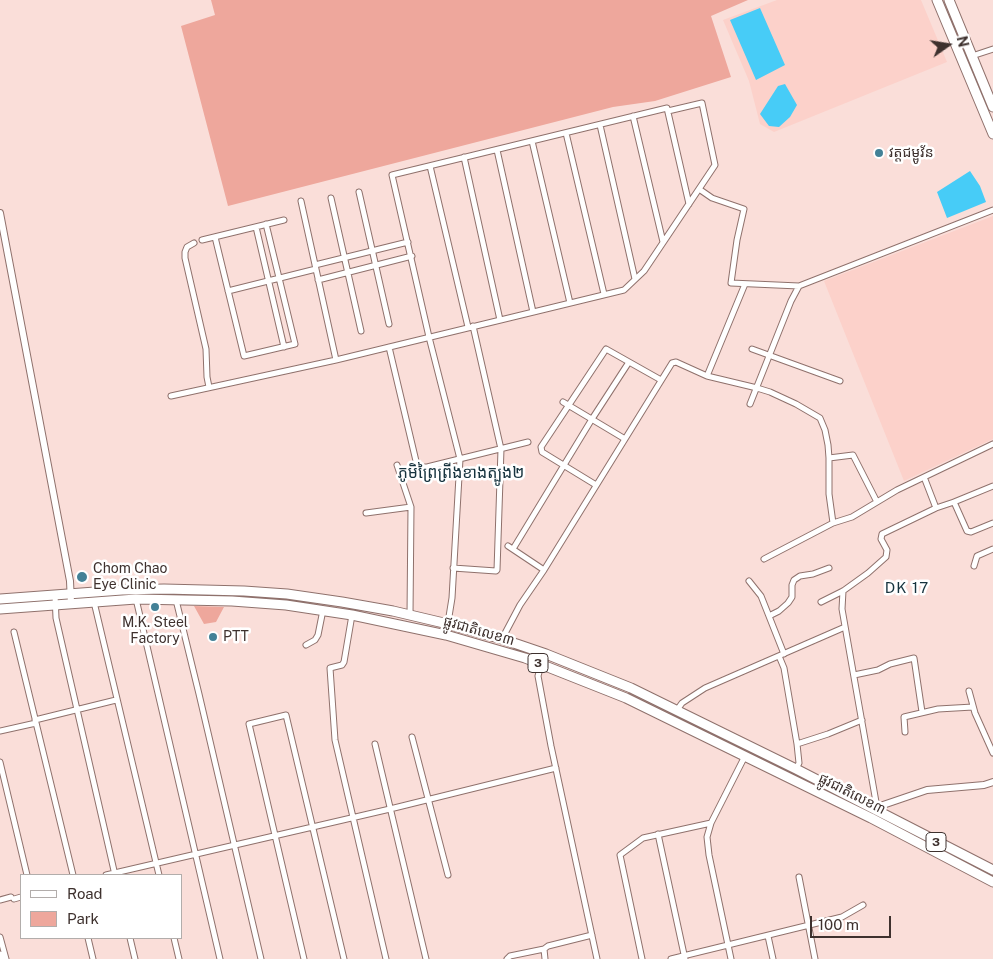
<!DOCTYPE html>
<html>
<head>
<meta charset="utf-8">
<style>
  body { margin:0 }
  #map { position:relative; width:993px; height:959px; overflow:hidden; background:#faded9; font-family:"Public Sans",sans-serif }
  canvas { display:block }
  .legend { position:absolute; left:20px; top:874px; width:162px; height:65px; box-sizing:border-box; background:#fff; border:1px solid #b2adab; margin:0; padding:6px 9px; list-style:none; font-size:15px; color:#3e312e }
  .legend li { display:flex; align-items:center; gap:10px; height:25px }
  .legend b { width:25px; border:1px solid #b2adab }
  .north { position:absolute; left:923px; top:20px; width:50px; height:50px; -webkit-text-stroke:4px #fff; paint-order:stroke; rotate:77deg; font-size:14px; font-weight:700; line-height:20px; text-align:center; color:#3e312e }
  .north::after { content:''; display:block; margin:auto; width:18px; height:22px; background:#3e312e; clip-path:polygon(50% 0,100% 100%,50% 72%,0 100%) }
  .scale { position:absolute; left:810px; top:916px; width:81px; height:22px; box-sizing:border-box; border:2px solid #3e312e; border-top:0; padding-left:6px; font-size:15px; line-height:18px; white-space:nowrap; color:#3e312e; -webkit-text-stroke:4px #fff; paint-order:stroke }
</style>
</head>
<body>
<div id="map">
<canvas width="993" height="959"></canvas>
<ul class="legend">
<li><b style="height:6px;background:#fff"></b>Road</li>
<li><b style="height:14px;background:#eea79c"></b>Park</li>
</ul>
<div class="north">N</div>
<div class="scale">100 m</div>
</div>
<script>
const ctx = document.querySelector('canvas').getContext('2d');
ctx.lineJoin = 'round';
function fillPath(path, color) {
  ctx.fillStyle = color;
  ctx.fill(path, 'evenodd');
}
function poly(rows) {
  const path = new Path2D();
  for (const r of rows) {
    path.moveTo(r[0], r[1]);
    for (let i = 2; i < r.length; i += 2) path.lineTo(r[i], r[i + 1]);
  }
  return path;
}
function strokePath(path, color, width, dash) {
  ctx.strokeStyle = color;
  ctx.lineWidth = width;
  ctx.lineCap = dash ? 'butt' : 'round';
  ctx.setLineDash(dash || []);
  ctx.stroke(path);
}
function label(font, color, halo, rows, align = 'center') {
  ctx.font = font + ' "Public Sans","Noto Sans Khmer",sans-serif';
  ctx.lineWidth = 5;
  ctx.setLineDash([]);
  ctx.textBaseline = 'middle';
  ctx.strokeStyle = halo;
  ctx.fillStyle = color;
  for (const [text, x, y, turn = 0] of rows) {
    ctx.save();
    ctx.translate(x, y);
    ctx.rotate((+turn || 0) * Math.PI / 180);
    ctx.textAlign = isNaN(turn) ? turn : align;
    if (halo) ctx.strokeText(text, 0, 0);
    ctx.fillText(text, 0, 0);
    ctx.restore();
  }
}
const built = poly([
  [777,0,921,0,947,62,774,132,760,124,749,81,723,20],
  [993,216,993,439,904,481,824,281]
]);
const green = poly([
  [211,0,748,0,711,16,731,77,655,101,613,107,228,206,181,26,215,15],
  [194,606,224,607,216,622,204,624]
]);
const water = poly([
  [760,8,785,65,756,80,730,20],
  [785,84,797,105,790,117,779,127,769,126,760,114,778,86],
  [970,171,980,186,986,202,947,218,937,192]
]);
const minor = poly([
  [972,56,993,49],
  [633,116,663,242],
  [600,125,635,279],
  [566,133,604,294],
  [532,141,570,303],
  [497,150,533,312],
  [464,157,500,320],
  [430,166,468,327],
  [699,189,712,198,744,209,737,240,731,283,799,286],
  [359,192,389,324],
  [331,198,361,331],
  [301,201,336,360],
  [256,227,284,347],
  [215,237,244,356,295,344,266,224],
  [202,240,284,220],
  [194,243,187,247,185,252,185,258,206,349,207,377,209,387],
  [315,265,408,242],
  [318,280,412,256],
  [228,291,316,269],
  [389,347,416,461,420,467,427,467,528,442],
  [752,349,840,381],
  [707,376,757,388,770,392,796,404,820,418,825,430,828,445,829,458,829,494,833,523],
  [171,396,336,360,624,290,644,271,715,165,702,103,668,111],
  [563,402,625,439],
  [750,404,791,301,799,286,993,210],
  [829,458,853,455,877,502],
  [397,465,411,507,410,615],
  [596,485,542,452,541,447,606,349,661,380],
  [954,502,967,531,971,532,993,523],
  [936,508,954,502,993,486],
  [366,513,411,507],
  [508,546,544,570],
  [513,549,592,419,629,362],
  [764,559,833,523,852,517,897,490,993,444],
  [974,566,977,556,993,549],
  [453,568,496,571,497,570,501,449,473,326],
  [749,581,761,596,784,654],
  [843,591,842,609,876,802,873,808],
  [55,595,56,618,115,875],
  [136,599,220,959],
  [176,600,199,694,261,959],
  [94,602,159,875],
  [821,602,843,591,868,573,886,557,887,550,881,539,882,534,936,508,924,477],
  [352,615,344,662,342,665,330,668,335,740,386,959],
  [769,616,779,611,788,603,792,597,792,585,794,580,800,576,813,574,829,568],
  [14,632,73,875],
  [446,635,452,598,460,459,429,337,392,175,667,108,689,204],
  [502,639,520,605,544,570,672,363,676,362,707,376,745,284],
  [306,645,315,640,318,635,323,610],
  [779,656,784,668,797,744,799,763,796,769],
  [541,665,538,676,551,746,597,959],
  [854,675,878,670,890,664,914,658,922,712],
  [969,691,975,713,993,753],
  [677,710,682,703,705,688,845,627],
  [35,720,116,700],
  [0,731,36,723],
  [905,732,904,717,938,709,973,707],
  [412,737,448,875],
  [375,744,426,959],
  [797,744,828,734,862,720],
  [0,762,27,875],
  [658,834,685,959],
  [106,875,390,809,556,768],
  [799,877,815,959],
  [14,899,21,897],
  [0,900,11,897],
  [768,936,773,959],
  [0,937,6,959],
  [88,938,93,959],
  [130,938,135,959],
  [174,938,179,959],
  [0,954,2,959],
  [304,959,249,724,286,715,344,959],
  [507,959,510,956,544,949],
  [545,959,544,949,548,946,592,935],
  [642,959,620,855,643,838,711,823],
  [671,959,842,917,863,905],
  [731,959,709,855,707,837,711,823,745,756]
]);
const tertiary = poly([
  [0,213,70,581,71,603],
  [880,812,883,805,927,790,984,785,993,782]
]);
const trunk = poly([
  [937,0,993,134],
  [949,0,993,107],
  [0,599,122,590,164,589,244,591,287,594,342,602,393,611,448,624,502,639,546,654,631,688,796,769,993,870],
  [0,609,136,599,232,601,286,605,352,615,446,635,525,658,626,698,871,818,993,882]
]);
const markers = [
  [879,153,5,"#438197"],
  [82,577,6,"#438197"],
  [155,607,5,"#438197"],
  [213,637,5,"#438197"]
];
const shields = [
  [538,663,20],
  [936,842,20]
];
const shieldNames = [
  ["3",538,663],
  ["3",936,842]
];
const poiNames = [
  ["វត្តជម្ពូវ័ន",889,153],
  ["Chom Chao",93,569],
  ["Eye Clinic",93,585],
  ["M.K. Steel",155,623,"center"],
  ["Factory",155,639,"center"],
  ["PTT",223,637]
];
const streetNames = [
  ["ផ្លូវជាតិលេខ៣",479,631,16],
  ["ផ្លូវជាតិលេខ៣",852,794,27]
];
const neighbourhoodNames = [
  ["DK 17",907,588]
];
const quarterNames = [
  ["ភូមិព្រៃព្រីងខាងត្បូង២",461,473]
];
fillPath(built, '#fcd1ca');
fillPath(green, '#eea79c');
fillPath(water, '#47ccf7');
strokePath(minor, '#8f716c', 7);
strokePath(tertiary, '#8f716c', 8);
strokePath(trunk, '#8f716c', 11);
strokePath(minor, '#fff', 5);
strokePath(tertiary, '#fff', 6);
strokePath(trunk, '#fff', 9);
for (const [x, y, r, color] of markers) {
  const dot = new Path2D();
  dot.arc(x, y, r, 0, 2 * Math.PI);
  ctx.fillStyle = color;
  ctx.fill(dot);
  strokePath(dot, '#fff', 2);
}
for (const [x, y, w] of shields) {
  const box = new Path2D();
  box.roundRect(x - w / 2, y - 9.5, w, 19, 4);
  ctx.fillStyle = '#fff';
  ctx.fill(box);
  strokePath(box, '#3e312e', 1);
}
label('bold 12px', '#3e312e', null, shieldNames);
label('14px', '#3e312e', '#fff', poiNames, 'left');
label('14px', '#3e312e', '#fff', streetNames);
ctx.letterSpacing = '1px';
label('15px', '#16333e', '#fff', neighbourhoodNames);
ctx.letterSpacing = '0px';
label('16px', '#16333e', '#fff', quarterNames);
</script>
</body>
</html>
